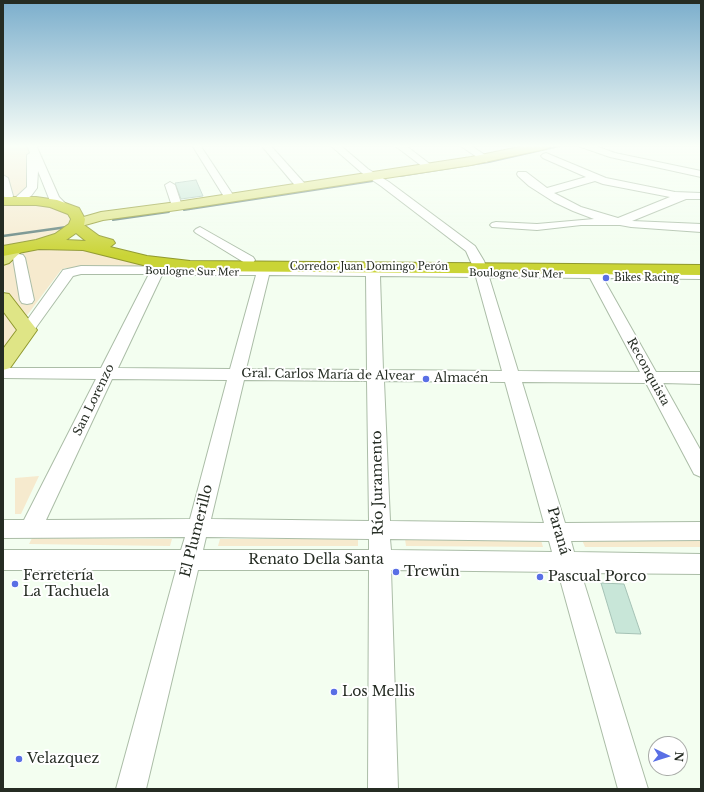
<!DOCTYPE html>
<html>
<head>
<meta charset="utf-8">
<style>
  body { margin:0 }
  #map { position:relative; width:704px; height:792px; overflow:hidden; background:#f3fef0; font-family:"Libre Baskerville",serif }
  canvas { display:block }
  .frame { position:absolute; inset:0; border:4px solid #252c23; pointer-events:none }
  .north { position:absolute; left:648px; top:736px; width:40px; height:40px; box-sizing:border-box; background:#fff; border:1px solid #a8aba7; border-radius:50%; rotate:94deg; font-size:11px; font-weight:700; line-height:16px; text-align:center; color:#252c23 }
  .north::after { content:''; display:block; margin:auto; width:14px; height:18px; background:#596fe5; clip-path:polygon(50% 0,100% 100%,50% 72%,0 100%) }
</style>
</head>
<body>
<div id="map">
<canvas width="704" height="792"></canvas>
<div class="frame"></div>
<div class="north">N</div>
</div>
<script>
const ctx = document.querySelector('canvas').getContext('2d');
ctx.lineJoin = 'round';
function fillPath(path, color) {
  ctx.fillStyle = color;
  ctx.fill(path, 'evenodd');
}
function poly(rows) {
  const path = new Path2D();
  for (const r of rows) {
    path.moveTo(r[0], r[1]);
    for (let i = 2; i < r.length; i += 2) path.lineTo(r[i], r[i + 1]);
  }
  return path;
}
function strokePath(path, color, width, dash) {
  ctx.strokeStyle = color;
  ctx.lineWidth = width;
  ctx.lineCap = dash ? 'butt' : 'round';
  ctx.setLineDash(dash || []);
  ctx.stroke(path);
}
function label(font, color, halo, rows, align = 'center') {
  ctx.font = font + ' "Libre Baskerville",serif';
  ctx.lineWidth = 4;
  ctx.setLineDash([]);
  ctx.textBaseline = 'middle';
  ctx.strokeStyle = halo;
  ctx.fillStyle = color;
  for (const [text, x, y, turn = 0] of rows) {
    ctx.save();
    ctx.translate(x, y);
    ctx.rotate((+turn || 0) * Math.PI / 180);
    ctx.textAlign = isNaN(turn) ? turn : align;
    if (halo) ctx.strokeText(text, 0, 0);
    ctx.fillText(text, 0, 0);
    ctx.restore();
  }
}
const green = poly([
  [3,145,27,145,29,150,30,183,26,190,18,196,3,198],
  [3,204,48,206,67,214,70,220,69,224,56,234,44,239,3,247],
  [79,248,164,268,65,268,61,270,25,318,3,288,3,264,14,256,29,251,39,249],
  [3,304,20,329,3,353],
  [39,476,21,514,15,514,15,478],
  [32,538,172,539,170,546,29,544],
  [220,539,358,539,358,546,218,546],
  [405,539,541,540,543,547,406,546],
  [582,540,701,540,701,547,585,547]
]);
const streamFar1 = poly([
  [400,176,489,162,564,145],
  [184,210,373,181],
  [113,220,169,212]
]);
const stream = poly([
  [3,236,67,227]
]);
const building = poly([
  [196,180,203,196,181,199,175,183,196,180],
  [601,583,624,584,641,634,616,633,601,583]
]);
const minor = poly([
  [27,145,36,145,59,197,68,206,67,208,59,208,50,201,38,171,37,188,31,196,18,203,13,200,27,187,27,155,30,153,27,145],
  [192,145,200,145,235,198,234,200,226,200,192,145],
  [261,145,270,145,306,185,307,187,306,189,298,189,261,145],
  [330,145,340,145,368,169,389,182,475,246,484,261,487,269,701,271,701,279,603,278,656,372,701,372,701,384,663,383,701,451,701,477,694,474,646,383,522,382,565,523,701,522,701,540,571,541,574,552,701,554,701,574,581,573,648,789,618,789,558,572,391,570,398,789,368,789,369,570,198,570,146,789,116,789,176,570,3,570,3,550,181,550,185,537,3,538,3,520,24,520,96,379,3,378,3,368,101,368,149,274,81,274,73,276,32,333,27,335,22,333,20,330,63,270,81,266,474,269,466,251,381,186,362,173,330,145],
  [162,275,256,275,230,369,118,368,162,275],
  [269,275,366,276,367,370,246,369,269,275],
  [380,276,476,277,502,371,383,370,380,276],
  [489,277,590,278,640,372,518,371,489,277],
  [112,379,227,380,190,519,46,520,112,379],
  [244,380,367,381,369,521,211,519,244,380],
  [384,381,505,382,544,523,390,521,384,381],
  [206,537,369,539,369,550,203,550,206,537],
  [390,539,549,541,552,552,391,550,390,539],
  [394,145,405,145,435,168,433,170,427,170,394,145],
  [459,145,470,145,491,159,486,162,483,161,459,145],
  [579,145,593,145,615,153,701,171,701,177,610,157,581,147,579,145],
  [546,153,606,178,675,192,701,193,701,199,686,199,632,221,701,224,701,232,631,227,620,225,581,225,537,230,492,227,490,225,492,223,496,222,537,224,594,219,573,211,554,202,529,186,518,176,517,174,518,172,526,172,547,188,586,177,543,158,541,156,543,154,546,153],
  [595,181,603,184,670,197,618,218,581,207,554,193,595,181],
  [3,175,8,178,13,196,12,198,8,199,3,196,3,175],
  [170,182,175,185,182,206,181,208,173,208,172,206,165,185,170,182],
  [200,227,253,257,255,260,253,263,245,263,196,233,194,231,196,229,200,227],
  [19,254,23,255,25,258,34,300,32,303,27,304,22,303,20,300,13,258,15,255,19,254]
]);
const major = poly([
  [529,145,551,145,549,147,545,149,471,165,177,210,103,220,78,227,73,226,71,223,73,220,101,212,177,202,471,157,529,145],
  [16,244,22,246,24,249,9,263,3,265,3,252,10,246,16,244],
  [3,293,9,294,37,330,10,368,3,370,3,349,17,330,3,311,3,293]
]);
const highway = poly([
  [3,197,36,197,57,200,79,208,85,219,84,225,99,236,113,240,115,243,110,247,147,256,190,261,701,265,701,275,190,271,147,266,83,250,39,249,3,256,3,246,36,240,55,234,69,224,71,219,68,214,50,207,36,205,3,205,3,197],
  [76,233,86,241,66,240,76,233]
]);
const markers = [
  [606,278,4,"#596fe5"],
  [426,379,4,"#596fe5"],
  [396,572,4,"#596fe5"],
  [540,577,4,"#596fe5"],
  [15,584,4,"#596fe5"],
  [334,692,4,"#596fe5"],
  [19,759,4,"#596fe5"]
];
const farStreetnames = [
  ["Corredor Juan Domingo Perón",369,267],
  ["Boulogne Sur Mer",192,272,1],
  ["Boulogne Sur Mer",516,274,1]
];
const farPoinames = [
  ["Bikes Racing",614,278]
];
const streetNames = [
  ["Reconquista",648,372,61],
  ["Gral. Carlos María de Alvear",328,375,1],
  ["San Lorenzo",94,400,-64]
];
const poiNames = [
  ["Almacén",434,379]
];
const nearStreetnames = [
  ["Río Juramento",378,483,-91],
  ["El Plumerillo",197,531,-76],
  ["Paraná",558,531,74],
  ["Renato Della Santa",316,560]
];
const nearPoinames = [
  ["Trewün",404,572],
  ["Ferretería",23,576],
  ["La Tachuela",23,592],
  ["Pascual Porco",548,577],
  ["Los Mellis",342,692],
  ["Velazquez",27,759]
];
fillPath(green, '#f6eace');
strokePath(streamFar1, '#5f807c', 2);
strokePath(stream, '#5f807c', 2.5);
fillPath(building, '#c8e6d8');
strokePath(building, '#a5c2b5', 1);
strokePath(minor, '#abbda7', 2);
strokePath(major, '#90992f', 2);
strokePath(highway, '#90992f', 2);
fillPath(minor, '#fff');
fillPath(major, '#dfe586');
fillPath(highway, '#cad436');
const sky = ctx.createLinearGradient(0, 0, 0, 256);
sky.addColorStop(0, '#7baecc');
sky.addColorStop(0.57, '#fafff8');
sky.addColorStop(1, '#fafff800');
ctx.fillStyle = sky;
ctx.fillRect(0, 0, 704, 256);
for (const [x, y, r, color] of markers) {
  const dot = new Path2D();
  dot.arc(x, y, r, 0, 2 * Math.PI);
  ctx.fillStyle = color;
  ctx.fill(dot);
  strokePath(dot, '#fff', 1.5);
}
label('10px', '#252c23', '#fff', farStreetnames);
label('10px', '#252c23', '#fff', farPoinames, 'left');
label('12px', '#252c23', '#fff', streetNames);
label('12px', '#252c23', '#fff', poiNames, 'left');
label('14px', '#252c23', '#fff', nearStreetnames);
label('14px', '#252c23', '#fff', nearPoinames, 'left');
</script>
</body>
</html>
